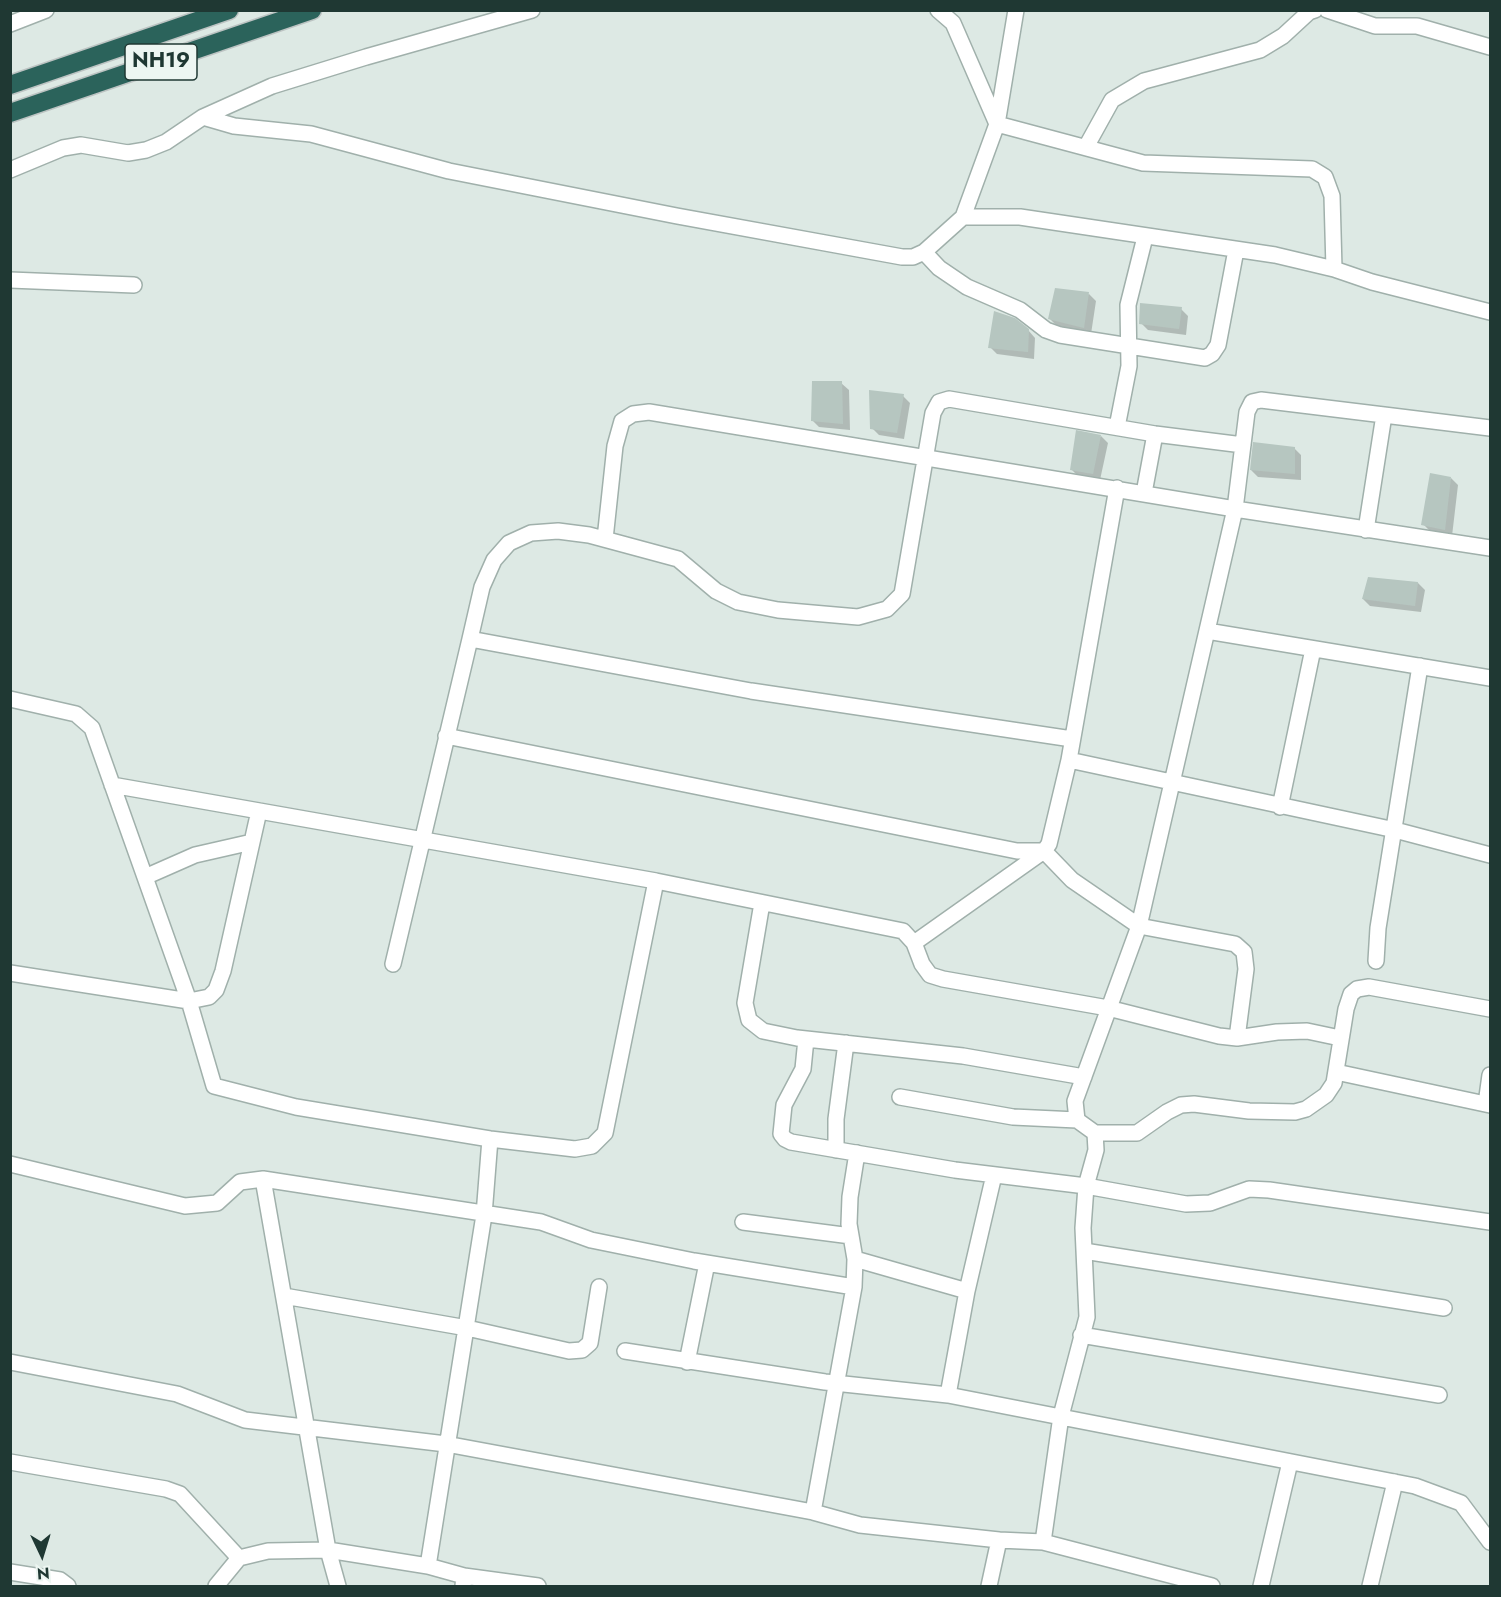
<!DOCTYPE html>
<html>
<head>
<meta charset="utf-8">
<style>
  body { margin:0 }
  #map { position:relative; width:1501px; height:1597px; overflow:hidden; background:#dde9e4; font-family:Jost,sans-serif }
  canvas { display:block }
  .frame { position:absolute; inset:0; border:12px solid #1f3833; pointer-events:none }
  .north { position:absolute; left:12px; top:1525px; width:60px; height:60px; -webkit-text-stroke:4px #edf6f2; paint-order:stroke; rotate:176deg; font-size:16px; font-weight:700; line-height:24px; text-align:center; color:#1f3833 }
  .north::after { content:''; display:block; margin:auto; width:21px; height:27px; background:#1f3833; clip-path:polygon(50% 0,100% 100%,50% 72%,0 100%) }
</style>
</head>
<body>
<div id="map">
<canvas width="1501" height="1597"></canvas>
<div class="frame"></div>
<div class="north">N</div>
</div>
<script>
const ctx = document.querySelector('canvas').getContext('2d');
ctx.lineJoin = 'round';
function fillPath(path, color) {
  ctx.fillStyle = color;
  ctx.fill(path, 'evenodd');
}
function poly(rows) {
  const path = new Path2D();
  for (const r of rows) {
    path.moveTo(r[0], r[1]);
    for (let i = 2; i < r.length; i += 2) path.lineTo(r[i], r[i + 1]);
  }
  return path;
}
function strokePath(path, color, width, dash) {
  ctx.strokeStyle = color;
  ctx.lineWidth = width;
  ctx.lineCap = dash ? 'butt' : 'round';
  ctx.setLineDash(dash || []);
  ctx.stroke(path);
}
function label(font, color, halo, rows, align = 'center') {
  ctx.font = font + ' Jost,sans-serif';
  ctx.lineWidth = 4.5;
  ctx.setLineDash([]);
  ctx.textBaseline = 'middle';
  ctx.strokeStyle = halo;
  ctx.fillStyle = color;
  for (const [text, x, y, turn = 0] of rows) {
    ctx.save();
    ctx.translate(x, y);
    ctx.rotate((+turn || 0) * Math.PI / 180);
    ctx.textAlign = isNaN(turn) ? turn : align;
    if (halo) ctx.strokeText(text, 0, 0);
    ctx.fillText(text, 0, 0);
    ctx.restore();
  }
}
const shadow = poly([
  [1089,294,1096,301,1091,334,1057,326,1050,319],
  [1181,309,1188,316,1186,335,1148,330,1141,323],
  [1028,330,1035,338,1034,359,997,354,990,347],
  [841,383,849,390,850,430,819,427,812,420],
  [903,396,910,403,904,439,879,435,872,428],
  [1101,436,1108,443,1100,480,1079,477,1072,470],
  [1294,448,1301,455,1301,480,1258,477,1251,470],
  [1451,478,1458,485,1452,536,1430,531,1423,524],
  [1418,583,1425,590,1421,612,1370,606,1363,599]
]);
const building = poly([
  [1055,288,1089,292,1084,328,1048,319],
  [1140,303,1182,307,1179,329,1139,324],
  [994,311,1015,318,1029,329,1028,352,988,348],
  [812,381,842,381,843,424,811,421],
  [869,390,904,394,897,433,870,429],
  [1076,430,1101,435,1093,474,1070,470],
  [1253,442,1295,447,1295,474,1250,470],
  [1430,473,1451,477,1445,530,1421,525],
  [1368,577,1418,582,1415,606,1362,599]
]);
const street = poly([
  [938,10,953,23,997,124,1143,163,1312,169,1325,177,1332,196,1334,269],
  [1327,10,1375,26,1417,26,1490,47],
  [10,24,46,10],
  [203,117,234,126,311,134,449,171,677,216,902,257,913,257,924,252,963,217,1020,217,1275,255,1334,269,1372,282,1490,312],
  [1086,147,1112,100,1144,81,1260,50,1283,36,1309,12,1315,10],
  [10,170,63,148,81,145,128,153,146,150,166,142,203,117,272,86,366,57,532,10],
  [963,217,997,124,1016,10],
  [924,252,939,268,967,287,1020,310,1046,330,1060,335,1205,358,1212,354,1218,345,1236,250],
  [10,280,134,285],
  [1117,427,1129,366,1128,305,1145,237],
  [1144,493,1155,434],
  [1366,530,1384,415,1490,428],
  [605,539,615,446,622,421,633,414,649,412,1235,509,1490,548],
  [1207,631,1490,678],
  [470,639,482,587,494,560,509,543,531,533,558,531,589,535,678,559,716,591,738,602,778,610,858,617,887,609,902,594,933,413,939,402,949,399,1155,434,1243,445],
  [10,699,76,714,92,728,189,1001,214,1086,296,1107,490,1139,575,1149,592,1146,605,1133,656,881],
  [446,736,1017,851,1044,851,1049,844,1069,760,1117,488],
  [1069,760,1395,830,1490,855],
  [112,785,656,881,903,931,914,943,922,964,930,975,943,979,1108,1008,1219,1036,1237,1038,1277,1032,1307,1031,1340,1038],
  [1280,807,1313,649],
  [145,877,195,855,252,842],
  [762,903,745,1003,749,1020,763,1031,797,1038,963,1056,1084,1077],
  [914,943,1044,851,1072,880,1139,926,1235,944,1244,952,1246,969,1237,1038],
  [1376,961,1378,928,1420,666],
  [393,964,470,639,751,691,1072,739],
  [10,973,189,1001,209,997,216,990,223,971,259,811],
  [806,1039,803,1069,784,1105,781,1134,785,1139,791,1142,955,1170,1086,1186,1186,1204,1210,1203,1249,1189,1269,1190,1490,1222],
  [1336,1072,1490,1105],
  [900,1097,1013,1117,1077,1120],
  [1486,1104,1490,1075],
  [1095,1133,1137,1133,1167,1112,1181,1105,1194,1104,1249,1111,1295,1112,1306,1109,1326,1095,1334,1083,1346,1009,1351,994,1357,989,1369,987,1490,1009],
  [836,1150,836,1119,846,1043],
  [10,1164,185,1206,217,1203,240,1182,263,1179,541,1222,591,1240,694,1261,854,1287],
  [263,1179,328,1550,338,1586],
  [743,1222,851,1236],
  [1084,1251,1444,1308],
  [855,1259,967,1291],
  [284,1296,467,1328,569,1351,582,1350,590,1343,599,1287],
  [1081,1335,1439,1395],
  [625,1351,825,1382,948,1395,1415,1486,1461,1503,1490,1542],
  [10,1362,177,1394,245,1420,446,1444,813,1512,860,1525,999,1540],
  [687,1362,707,1263],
  [948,1395,967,1291,994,1175],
  [10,1462,166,1489,180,1494,239,1558],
  [813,1512,854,1287,855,1259,849,1224,850,1197,857,1153],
  [1043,1542,1212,1586],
  [428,1566,484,1215,490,1139],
  [10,1572,60,1580,68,1586],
  [464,1576,538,1586],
  [216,1586,239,1558,268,1551,328,1550,428,1566,464,1576,463,1586],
  [989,1586,999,1540,1043,1542,1061,1416,1087,1317,1083,1228,1086,1186,1096,1150,1095,1133,1077,1120,1075,1101,1139,926,1235,509,1247,412,1252,402,1261,400,1384,415],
  [1261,1586,1290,1462],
  [1370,1586,1395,1482]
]);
const highway = poly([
  [10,85,229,10],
  [10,113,312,10]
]);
const shields = [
  [161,62,72]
];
const shieldNames = [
  ["NH19",161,62]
];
fillPath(shadow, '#0003');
fillPath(building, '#b6c6c0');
strokePath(street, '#a0b0ab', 18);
strokePath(highway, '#bcc3c2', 21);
strokePath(street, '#fff', 15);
strokePath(highway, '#2b635b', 18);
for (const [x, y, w] of shields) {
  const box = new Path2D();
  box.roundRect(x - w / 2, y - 18, w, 36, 4.5);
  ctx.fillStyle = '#edf6f2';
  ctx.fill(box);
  strokePath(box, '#1f3833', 1.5);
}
label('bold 21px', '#1f3833', null, shieldNames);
</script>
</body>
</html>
